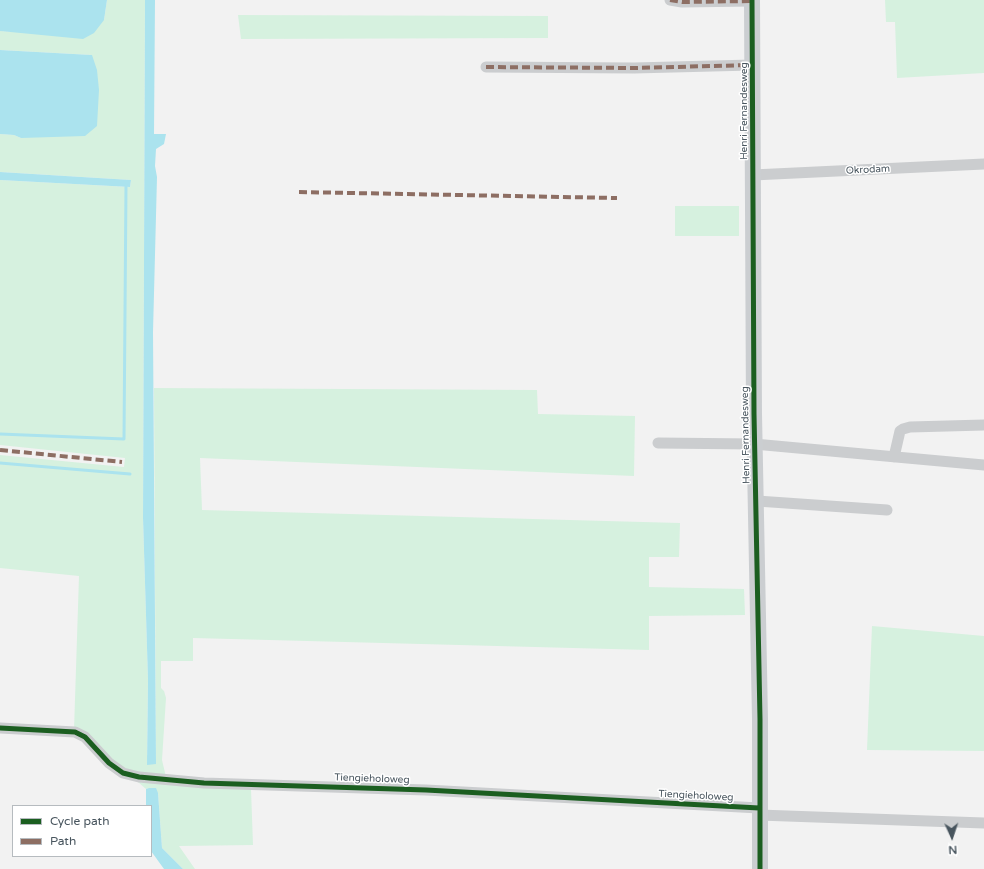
<!DOCTYPE html>
<html>
<head>
<meta charset="utf-8">
<style>
  body { margin:0 }
  #map { position:relative; width:984px; height:869px; overflow:hidden; background:#f2f2f2; font-family:"Varela Round",sans-serif }
  canvas { display:block }
  .legend { position:absolute; left:12px; top:805px; width:140px; height:52px; box-sizing:border-box; background:#fff; border:1px solid #b6bbbf; margin:0; padding:5px 7px; list-style:none; font-size:12px; color:#48555e }
  .legend li { display:flex; align-items:center; gap:8px; height:20px }
  .legend b { width:20px; border:1px solid #b6bbbf }
  .north { position:absolute; left:932px; top:817px; width:40px; height:40px; -webkit-text-stroke:3px #fff; paint-order:stroke; rotate:177deg; font-size:11px; font-weight:700; line-height:16px; text-align:center; color:#48555e }
  .north::after { content:''; display:block; margin:auto; width:14px; height:18px; background:#48555e; clip-path:polygon(50% 0,100% 100%,50% 72%,0 100%) }
</style>
</head>
<body>
<div id="map">
<canvas width="984" height="869"></canvas>
<ul class="legend">
<li><b style="height:5px;background:#1b5e20"></b>Cycle path</li>
<li><b style="height:5px;background:#8d6e63"></b>Path</li>
</ul>
<div class="north">N</div>
</div>
<script>
const ctx = document.querySelector('canvas').getContext('2d');
ctx.lineJoin = 'round';
function fillPath(path, color) {
  ctx.fillStyle = color;
  ctx.fill(path, 'evenodd');
}
function poly(rows) {
  const path = new Path2D();
  for (const r of rows) {
    path.moveTo(r[0], r[1]);
    for (let i = 2; i < r.length; i += 2) path.lineTo(r[i], r[i + 1]);
  }
  return path;
}
function strokePath(path, color, width, dash) {
  ctx.strokeStyle = color;
  ctx.lineWidth = width;
  ctx.lineCap = dash ? 'butt' : 'round';
  ctx.setLineDash(dash || []);
  ctx.stroke(path);
}
function label(font, color, halo, rows, align = 'center') {
  ctx.font = font + ' "Varela Round",sans-serif';
  ctx.lineWidth = 3;
  ctx.setLineDash([]);
  ctx.textBaseline = 'middle';
  ctx.strokeStyle = halo;
  ctx.fillStyle = color;
  for (const [text, x, y, turn = 0] of rows) {
    ctx.save();
    ctx.translate(x, y);
    ctx.rotate((+turn || 0) * Math.PI / 180);
    ctx.textAlign = isNaN(turn) ? turn : align;
    if (halo) ctx.strokeText(text, 0, 0);
    ctx.fillText(text, 0, 0);
    ctx.restore();
  }
}
const green = poly([
  [107,0,145,0,143,518,148,680,147,754,156,763,154,388,537,390,538,414,635,416,634,476,200,458,202,510,680,523,679,557,649,557,649,587,744,589,745,615,649,616,649,650,193,638,193,661,161,661,161,688,164,691,166,698,162,760,166,777,128,772,74,730,79,576,0,568,0,455,124,467,125,458,0,445,0,180,130,187,131,180,0,172,0,134,14,135,21,138,92,55,0,50,0,31,17,32,104,20],
  [885,0,984,0,984,73,897,78,895,22,886,22],
  [238,15,548,16,548,38,241,39],
  [675,206,739,206,739,236,675,236],
  [872,626,984,636,984,751,867,750],
  [138,782,251,789,253,845,179,846,195,869,183,869,162,848,158,793,149,788,146,789]
]);
const water = poly([
  [0,0,107,0,104,20,94,33,83,39,0,31],
  [145,0,155,0,154,134,166,134,164,144,156,149,155,166,157,177,153,332,156,764,147,765,148,680,143,518],
  [0,50,92,55,97,70,99,90,97,126,85,136,21,138,14,135,0,134],
  [0,172,131,180,130,187,0,180],
  [149,788,156,788,158,793,162,848,183,869,164,869,151,851,151,806,146,806,146,789]
]);
const stream = poly([
  [0,434,124,439,126,185],
  [0,463,130,474]
]);
const street = poly([
  [670,0,682,2,752,1],
  [486,67,634,68,752,65],
  [753,175,984,164],
  [658,443,754,444,984,465],
  [894,457,900,431,903,429,910,427,984,425],
  [757,501,887,510],
  [0,728,75,732,85,737,109,763,123,773,139,777,204,783,426,790,759,808],
  [759,815,984,823]
]);
const secondary = poly([
  [752,0,754,414,760,719,760,869]
]);
const quiet = poly([
  [670,0,682,2,752,1],
  [486,67,634,68,752,65],
  [299,192,617,198],
  [0,450,122,462]
]);
const cycleway = poly([
  [752,0,754,414,760,719,760,869],
  [0,728,75,732,85,737,109,763,123,773,139,777,204,783,426,790,759,808]
]);
const streetNames = [
  ["Henri Fernandesweg",744,111,-90],
  ["Okrodam",868,170,-3],
  ["Henri Fernandesweg",746,435,-91],
  ["Tiengieholoweg",372,779,2],
  ["Tiengieholoweg",696,796,3]
];
fillPath(green, '#d6f1df');
fillPath(water, '#abe3ee');
strokePath(stream, '#abe3ee', 3);
strokePath(street, '#cbcdcf', 11);
strokePath(secondary, '#cbced1', 16);
strokePath(quiet, '#8d6e63', 4, [8, 4]);
strokePath(cycleway, '#1b5e20', 5);
label('10px', '#48555e', '#fff', streetNames);
</script>
</body>
</html>
